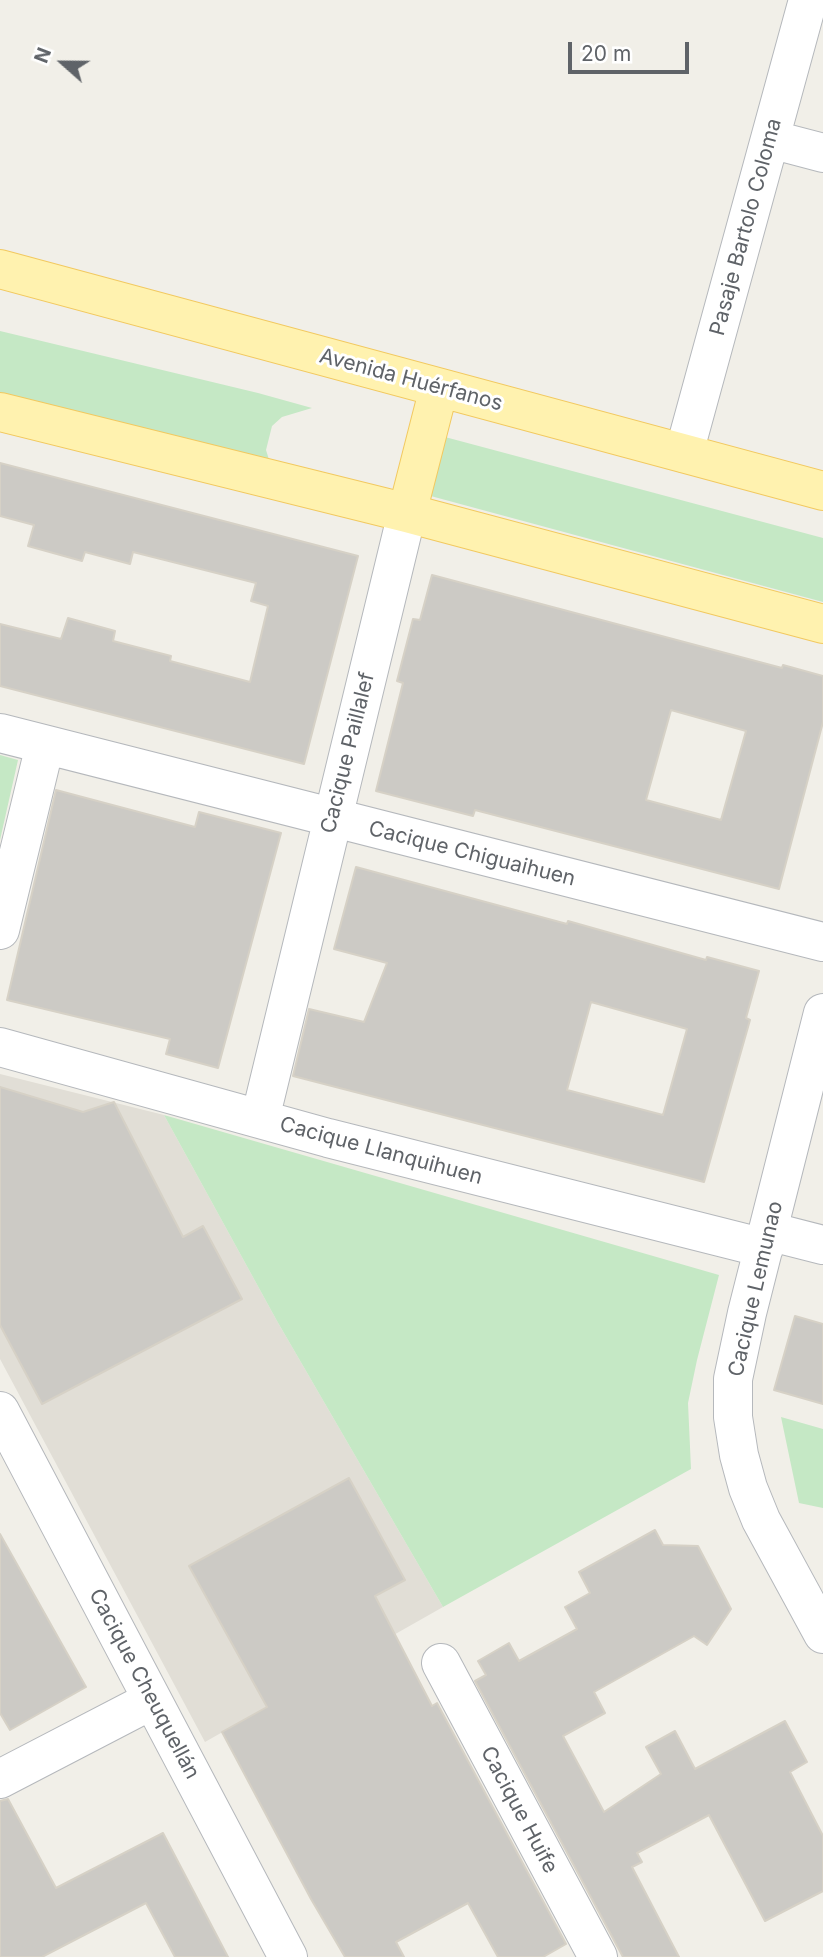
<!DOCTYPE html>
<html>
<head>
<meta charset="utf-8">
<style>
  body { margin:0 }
  #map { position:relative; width:823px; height:1957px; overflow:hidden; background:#f1efe8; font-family:Inter,sans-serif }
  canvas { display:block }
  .north { position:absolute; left:28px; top:28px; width:70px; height:70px; -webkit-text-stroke:5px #fff; paint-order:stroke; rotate:291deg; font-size:19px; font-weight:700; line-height:28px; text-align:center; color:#5f6368 }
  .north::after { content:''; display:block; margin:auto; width:24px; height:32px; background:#5f6368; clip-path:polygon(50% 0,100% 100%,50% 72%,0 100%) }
  .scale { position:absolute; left:568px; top:42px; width:121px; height:32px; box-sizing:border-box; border:4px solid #5f6368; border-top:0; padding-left:9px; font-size:21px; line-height:24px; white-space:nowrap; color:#5f6368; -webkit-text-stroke:5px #fff; paint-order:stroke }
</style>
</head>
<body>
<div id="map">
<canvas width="823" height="1957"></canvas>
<div class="north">N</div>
<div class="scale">20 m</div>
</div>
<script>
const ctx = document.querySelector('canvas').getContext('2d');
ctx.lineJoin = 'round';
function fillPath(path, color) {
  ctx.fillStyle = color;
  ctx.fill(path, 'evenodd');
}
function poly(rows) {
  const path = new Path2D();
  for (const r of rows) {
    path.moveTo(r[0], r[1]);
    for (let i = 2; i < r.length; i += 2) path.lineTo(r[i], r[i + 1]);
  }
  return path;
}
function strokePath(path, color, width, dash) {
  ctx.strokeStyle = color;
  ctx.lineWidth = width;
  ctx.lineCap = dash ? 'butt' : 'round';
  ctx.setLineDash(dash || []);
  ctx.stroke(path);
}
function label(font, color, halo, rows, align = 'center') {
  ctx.font = font + ' Inter,sans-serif';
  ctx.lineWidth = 6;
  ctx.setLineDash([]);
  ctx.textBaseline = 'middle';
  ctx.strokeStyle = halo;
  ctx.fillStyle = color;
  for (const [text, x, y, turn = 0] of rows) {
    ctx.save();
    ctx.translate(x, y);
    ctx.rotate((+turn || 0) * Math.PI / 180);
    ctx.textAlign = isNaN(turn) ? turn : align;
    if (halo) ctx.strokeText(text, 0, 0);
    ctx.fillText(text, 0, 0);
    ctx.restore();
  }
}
const education = poly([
  [0,1074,164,1115,277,1321,443,1607,205,1742,0,1359]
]);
const green = poly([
  [0,331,258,393,312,408,282,417,272,426,266,450,271,466,0,409],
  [445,437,823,538,823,602,427,495],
  [0,755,18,760,0,840],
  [164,1115,719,1275,697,1360,688,1403,691,1469,443,1607,277,1321],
  [781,1417,823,1429,823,1508,799,1503]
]);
const building = poly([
  [0,463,358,556,304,764,0,686,0,624,61,639,68,618,115,631,113,641,171,656,170,661,250,682,268,606,251,601,256,583,133,552,130,564,85,552,82,561,28,546,34,525,0,516,0,463],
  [432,575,782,668,783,665,823,676,823,722,779,889,475,810,473,816,376,791,403,683,397,681,413,619,420,620,432,575],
  [671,710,746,731,721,820,646,800,671,710],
  [56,790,195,827,199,812,281,833,218,1068,166,1054,170,1039,7,1000,56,790],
  [356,867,567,924,568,921,706,960,707,957,759,971,746,1018,750,1020,704,1182,293,1076,309,1009,364,1022,387,963,334,949,356,867],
  [591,1002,687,1029,663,1115,567,1090,591,1002],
  [0,1087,83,1112,114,1102,183,1237,203,1226,242,1299,42,1404,0,1325,0,1087],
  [795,1316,823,1324,823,1404,774,1390,795,1316],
  [349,1478,405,1580,375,1596,432,1706,437,1703,566,1944,543,1957,498,1957,468,1903,396,1942,404,1957,345,1957,311,1899,222,1732,267,1707,189,1566,349,1478],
  [655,1530,663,1545,698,1546,731,1609,707,1645,694,1636,594,1692,605,1713,563,1736,604,1812,661,1774,646,1747,675,1731,695,1769,785,1721,807,1762,790,1772,823,1836,823,1891,765,1921,709,1815,637,1853,642,1862,632,1867,679,1957,623,1957,475,1681,486,1675,478,1661,509,1643,519,1661,577,1629,565,1607,590,1593,579,1572,655,1530],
  [0,1534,86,1687,10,1730,0,1713,0,1534],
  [8,1799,56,1888,163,1833,228,1957,175,1957,146,1903,42,1957,0,1957,0,1801,8,1799]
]);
const street = poly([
  [770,139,823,153],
  [684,453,808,0],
  [0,733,823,942],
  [0,930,45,745],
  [823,1013,747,1313,733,1379,733,1417,739,1455,748,1488,761,1520,823,1634],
  [0,1047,328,1138,764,1248],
  [260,1119,407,513],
  [768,1231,823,1245],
  [0,1411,288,1957],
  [441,1663,598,1957],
  [0,1779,152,1700]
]);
const primary = poly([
  [0,269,823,491],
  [0,412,407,513,823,624],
  [407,513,439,388]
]);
const streetNames = [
  ["Pasaje Bartolo Coloma",746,227,-75],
  ["Avenida Huérfanos",411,380,15],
  ["Cacique Paillalef",348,753,-76],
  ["Cacique Chiguaihuen",472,854,14],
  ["Cacique Llanquihuen",381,1151,15],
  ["Cacique Lemunao",756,1289,-77],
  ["Cacique Cheuquellán",144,1684,62],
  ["Cacique Huife",519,1810,62]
];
fillPath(education, '#e1ded6');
fillPath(green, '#c5e8c5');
fillPath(building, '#cccac5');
strokePath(building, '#d6d1c6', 2);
strokePath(street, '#b5b8bc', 40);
strokePath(primary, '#f2c960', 40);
strokePath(street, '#fff', 38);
strokePath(primary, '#fff2af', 38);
label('21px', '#5f6368', '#fff', streetNames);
</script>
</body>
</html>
